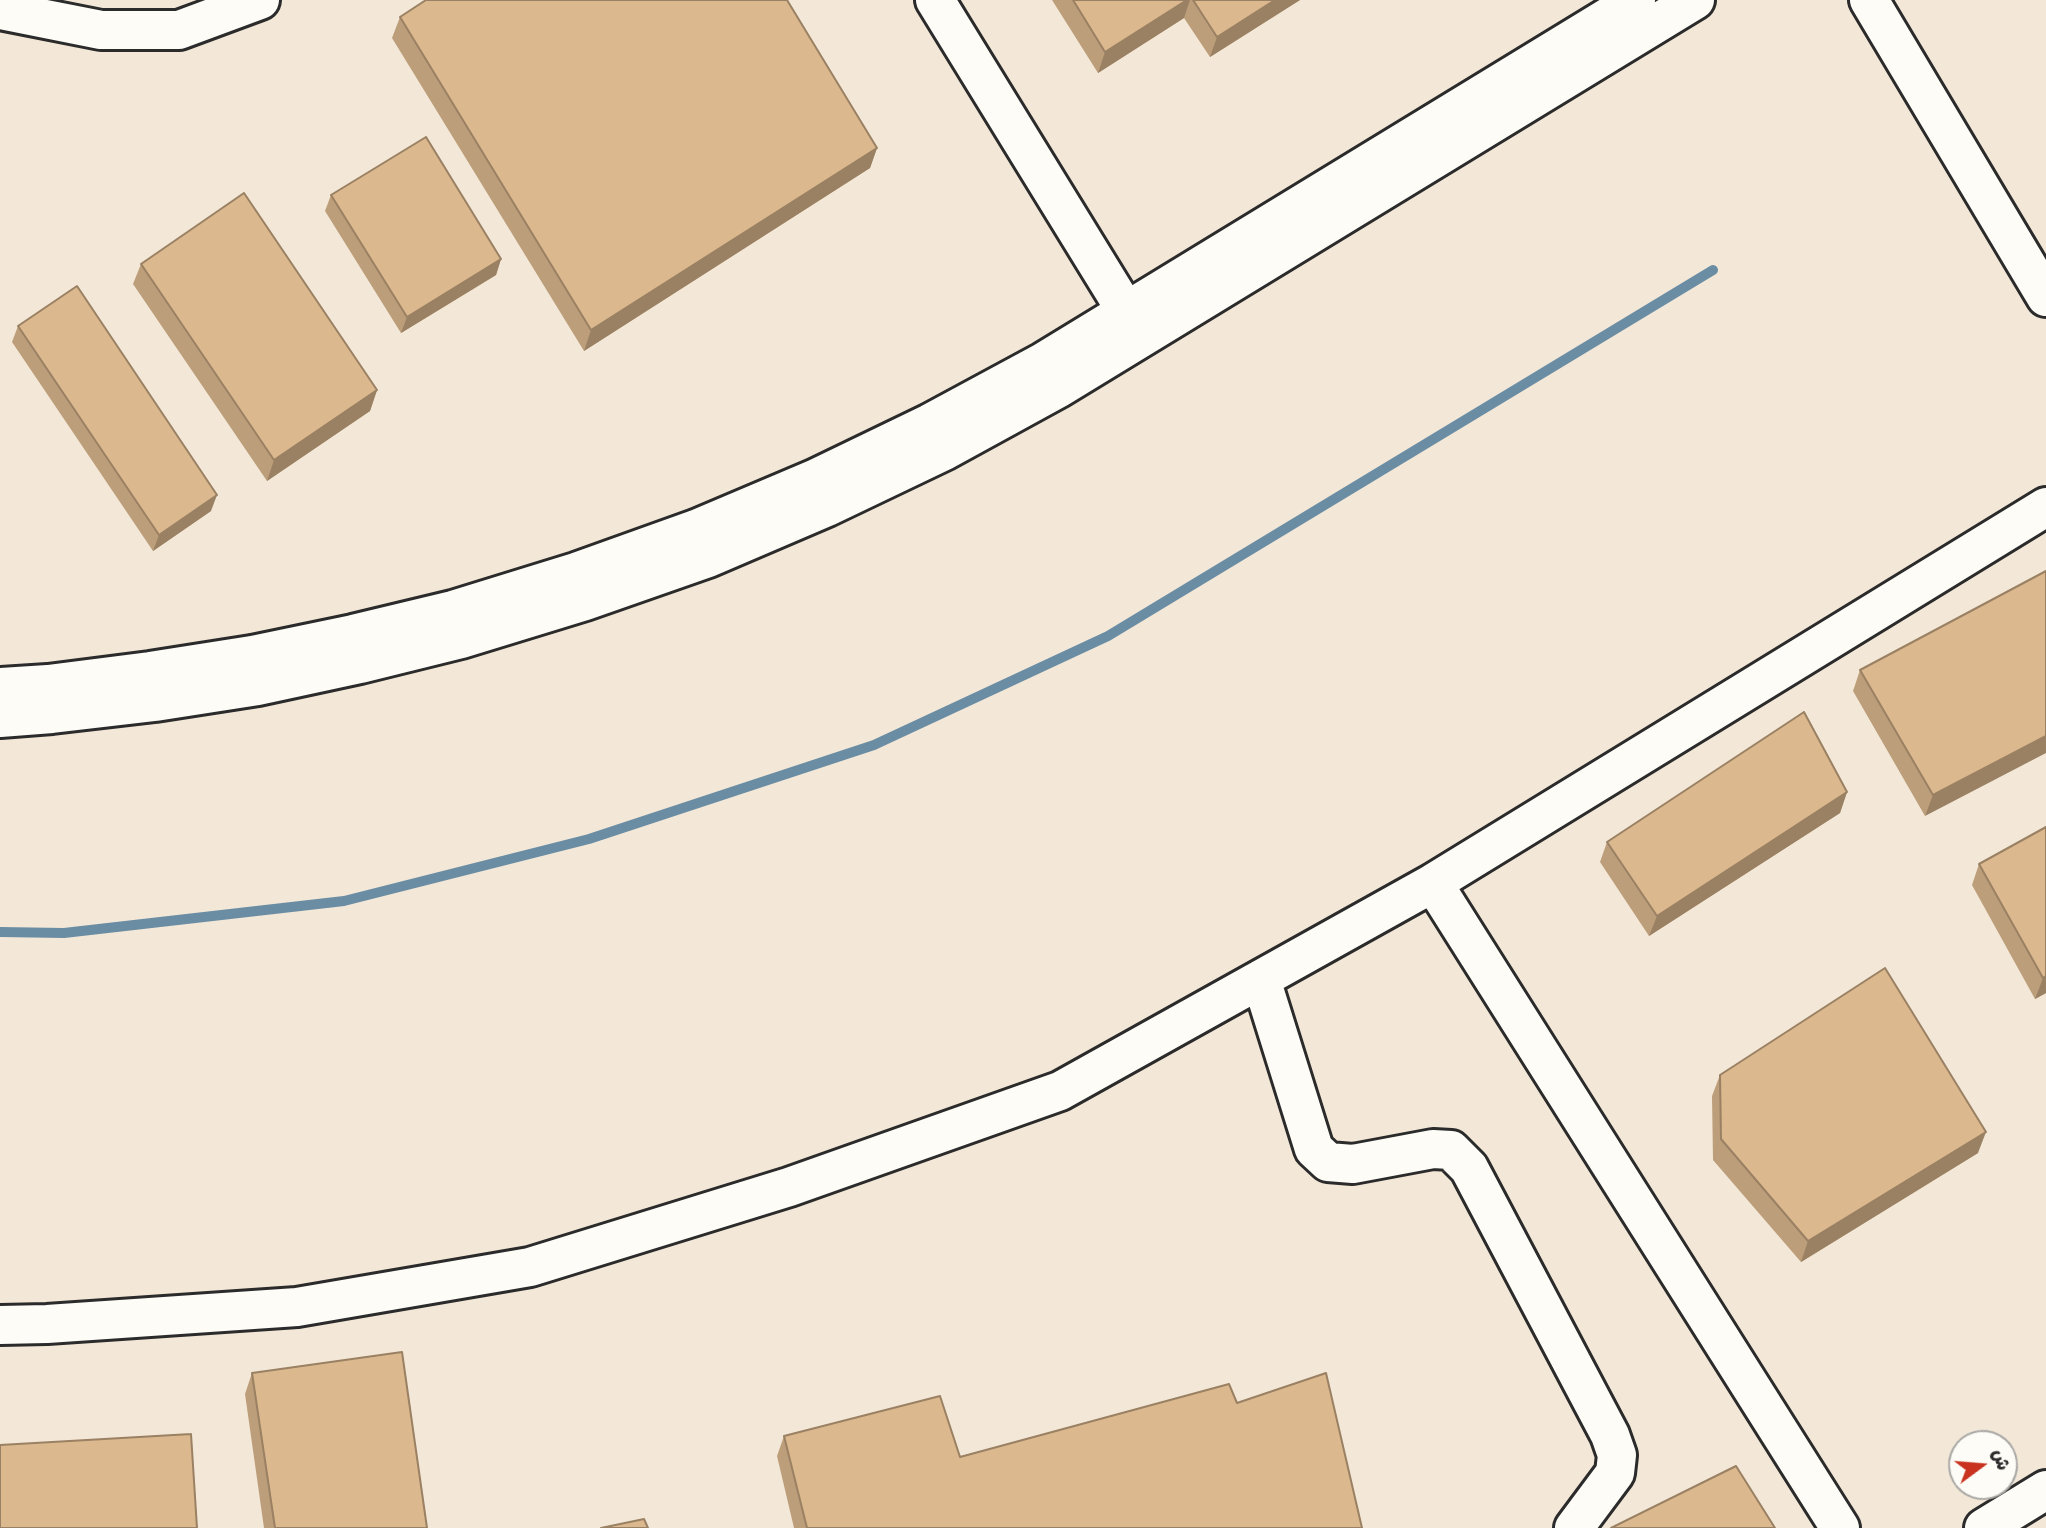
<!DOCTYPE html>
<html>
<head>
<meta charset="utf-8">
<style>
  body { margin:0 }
  #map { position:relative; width:2046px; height:1528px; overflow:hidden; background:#fdfcf7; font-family:Caveat,"Playpen Sans Arabic",sans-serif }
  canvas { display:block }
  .north { position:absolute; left:1948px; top:1430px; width:70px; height:70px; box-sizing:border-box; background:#fdfcf7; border:2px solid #a9a8a5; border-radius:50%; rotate:74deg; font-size:19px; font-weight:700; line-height:28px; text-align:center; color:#2b2b2b }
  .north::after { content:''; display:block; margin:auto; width:24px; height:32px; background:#c8321e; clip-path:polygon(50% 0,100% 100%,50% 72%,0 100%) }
</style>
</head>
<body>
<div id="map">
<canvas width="2046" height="1528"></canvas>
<div class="north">ش</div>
</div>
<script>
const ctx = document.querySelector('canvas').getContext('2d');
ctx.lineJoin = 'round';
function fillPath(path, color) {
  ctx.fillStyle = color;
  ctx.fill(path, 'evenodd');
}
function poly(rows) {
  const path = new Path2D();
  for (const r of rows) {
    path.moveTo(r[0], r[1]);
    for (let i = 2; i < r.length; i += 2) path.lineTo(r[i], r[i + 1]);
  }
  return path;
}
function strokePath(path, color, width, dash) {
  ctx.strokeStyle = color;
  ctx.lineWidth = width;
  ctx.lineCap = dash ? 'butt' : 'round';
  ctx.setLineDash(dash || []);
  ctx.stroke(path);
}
const built = poly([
  [0,0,2046,0,2046,1528,0,1528],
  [1962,1444,2004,1444,2004,1486,1962,1486]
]);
const stream = poly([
  [0,932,64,933,344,901,589,839,874,745,1108,636,1713,270]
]);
const minor = poly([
  [935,0,1139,332],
  [1869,0,2046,297],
  [0,10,101,30,179,30,260,0],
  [0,687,48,684,150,671,252,655,353,634,453,610,576,572,696,529,814,479,930,423,1043,362,1636,0],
  [0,718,52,714,155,702,258,686,360,664,461,639,585,601,708,558,827,507,944,451,1059,388,1695,0],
  [1433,883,1840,1528],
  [1261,979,1314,1149,1328,1162,1353,1164,1433,1149,1451,1150,1469,1168,1610,1435,1617,1455,1615,1473,1574,1528],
  [0,1325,47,1324,297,1307,530,1267,789,1187,1060,1091,1433,883,2046,507],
  [1984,1528,2046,1490]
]);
const wall = poly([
  [1052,0,1300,0,1210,57,1184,18,1098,73],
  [400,17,877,148,870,168,584,351,392,38],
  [331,195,501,259,496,275,401,333,325,211],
  [141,264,377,390,370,411,267,481,133,284],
  [18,326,211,511,153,551,12,342],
  [2046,571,1925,816,1853,691,1860,670],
  [1847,792,1840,813,1649,936,1600,862,1607,842],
  [2046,827,2046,993,2035,999,1972,885,1979,864],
  [1720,1075,1978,1153,1801,1262,1713,1160,1712,1096],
  [252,1373,427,1528,264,1528,245,1394],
  [1237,1403,1362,1528,794,1528,777,1456,784,1436,960,1457]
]);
const shadedWall = poly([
  [1187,0,1190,0,1184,18,1098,73,1105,52],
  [1275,0,1300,0,1210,57,1217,37],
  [877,148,870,168,584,351,591,330],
  [501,259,496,275,401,333,407,317],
  [377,390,370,411,267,481,274,460],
  [217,495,211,511,153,551,159,535],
  [2046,736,2046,753,1925,816,1933,795],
  [1847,792,1840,813,1649,936,1657,916],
  [2046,976,2046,993,2035,999,2043,978],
  [1986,1132,1978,1153,1801,1262,1808,1241]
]);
const building = poly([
  [426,0,787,0,877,148,591,330,400,17,426,0],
  [1073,0,1187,0,1105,52,1073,0],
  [1193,0,1275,0,1217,37,1193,0],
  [426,137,501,259,407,317,331,195,426,137],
  [244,193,377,390,274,460,141,264,244,193],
  [77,286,217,495,159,535,18,326,77,286],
  [2046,571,2046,736,1933,795,1860,670,2046,571],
  [1804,712,1847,792,1657,916,1607,842,1804,712],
  [2046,827,2046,976,2043,978,1979,864,2046,827],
  [1885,968,1986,1132,1808,1241,1721,1139,1720,1075,1885,968],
  [402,1352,427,1528,275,1528,252,1373,402,1352],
  [1326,1373,1362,1528,807,1528,784,1436,940,1396,960,1457,1229,1384,1237,1403,1326,1373],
  [191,1434,197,1528,0,1528,0,1445,191,1434],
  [1736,1466,1775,1528,1611,1528,1736,1466],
  [644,1519,648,1528,601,1528,644,1519]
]);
fillPath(built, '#f3e8d8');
strokePath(stream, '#6b8da4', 10);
strokePath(minor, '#2b2b2b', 44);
strokePath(minor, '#fdfcf7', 38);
fillPath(wall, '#bd9e7a');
fillPath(shadedWall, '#9a8163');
fillPath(building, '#dcb88e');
strokePath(building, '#9a8163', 2);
</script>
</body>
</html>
